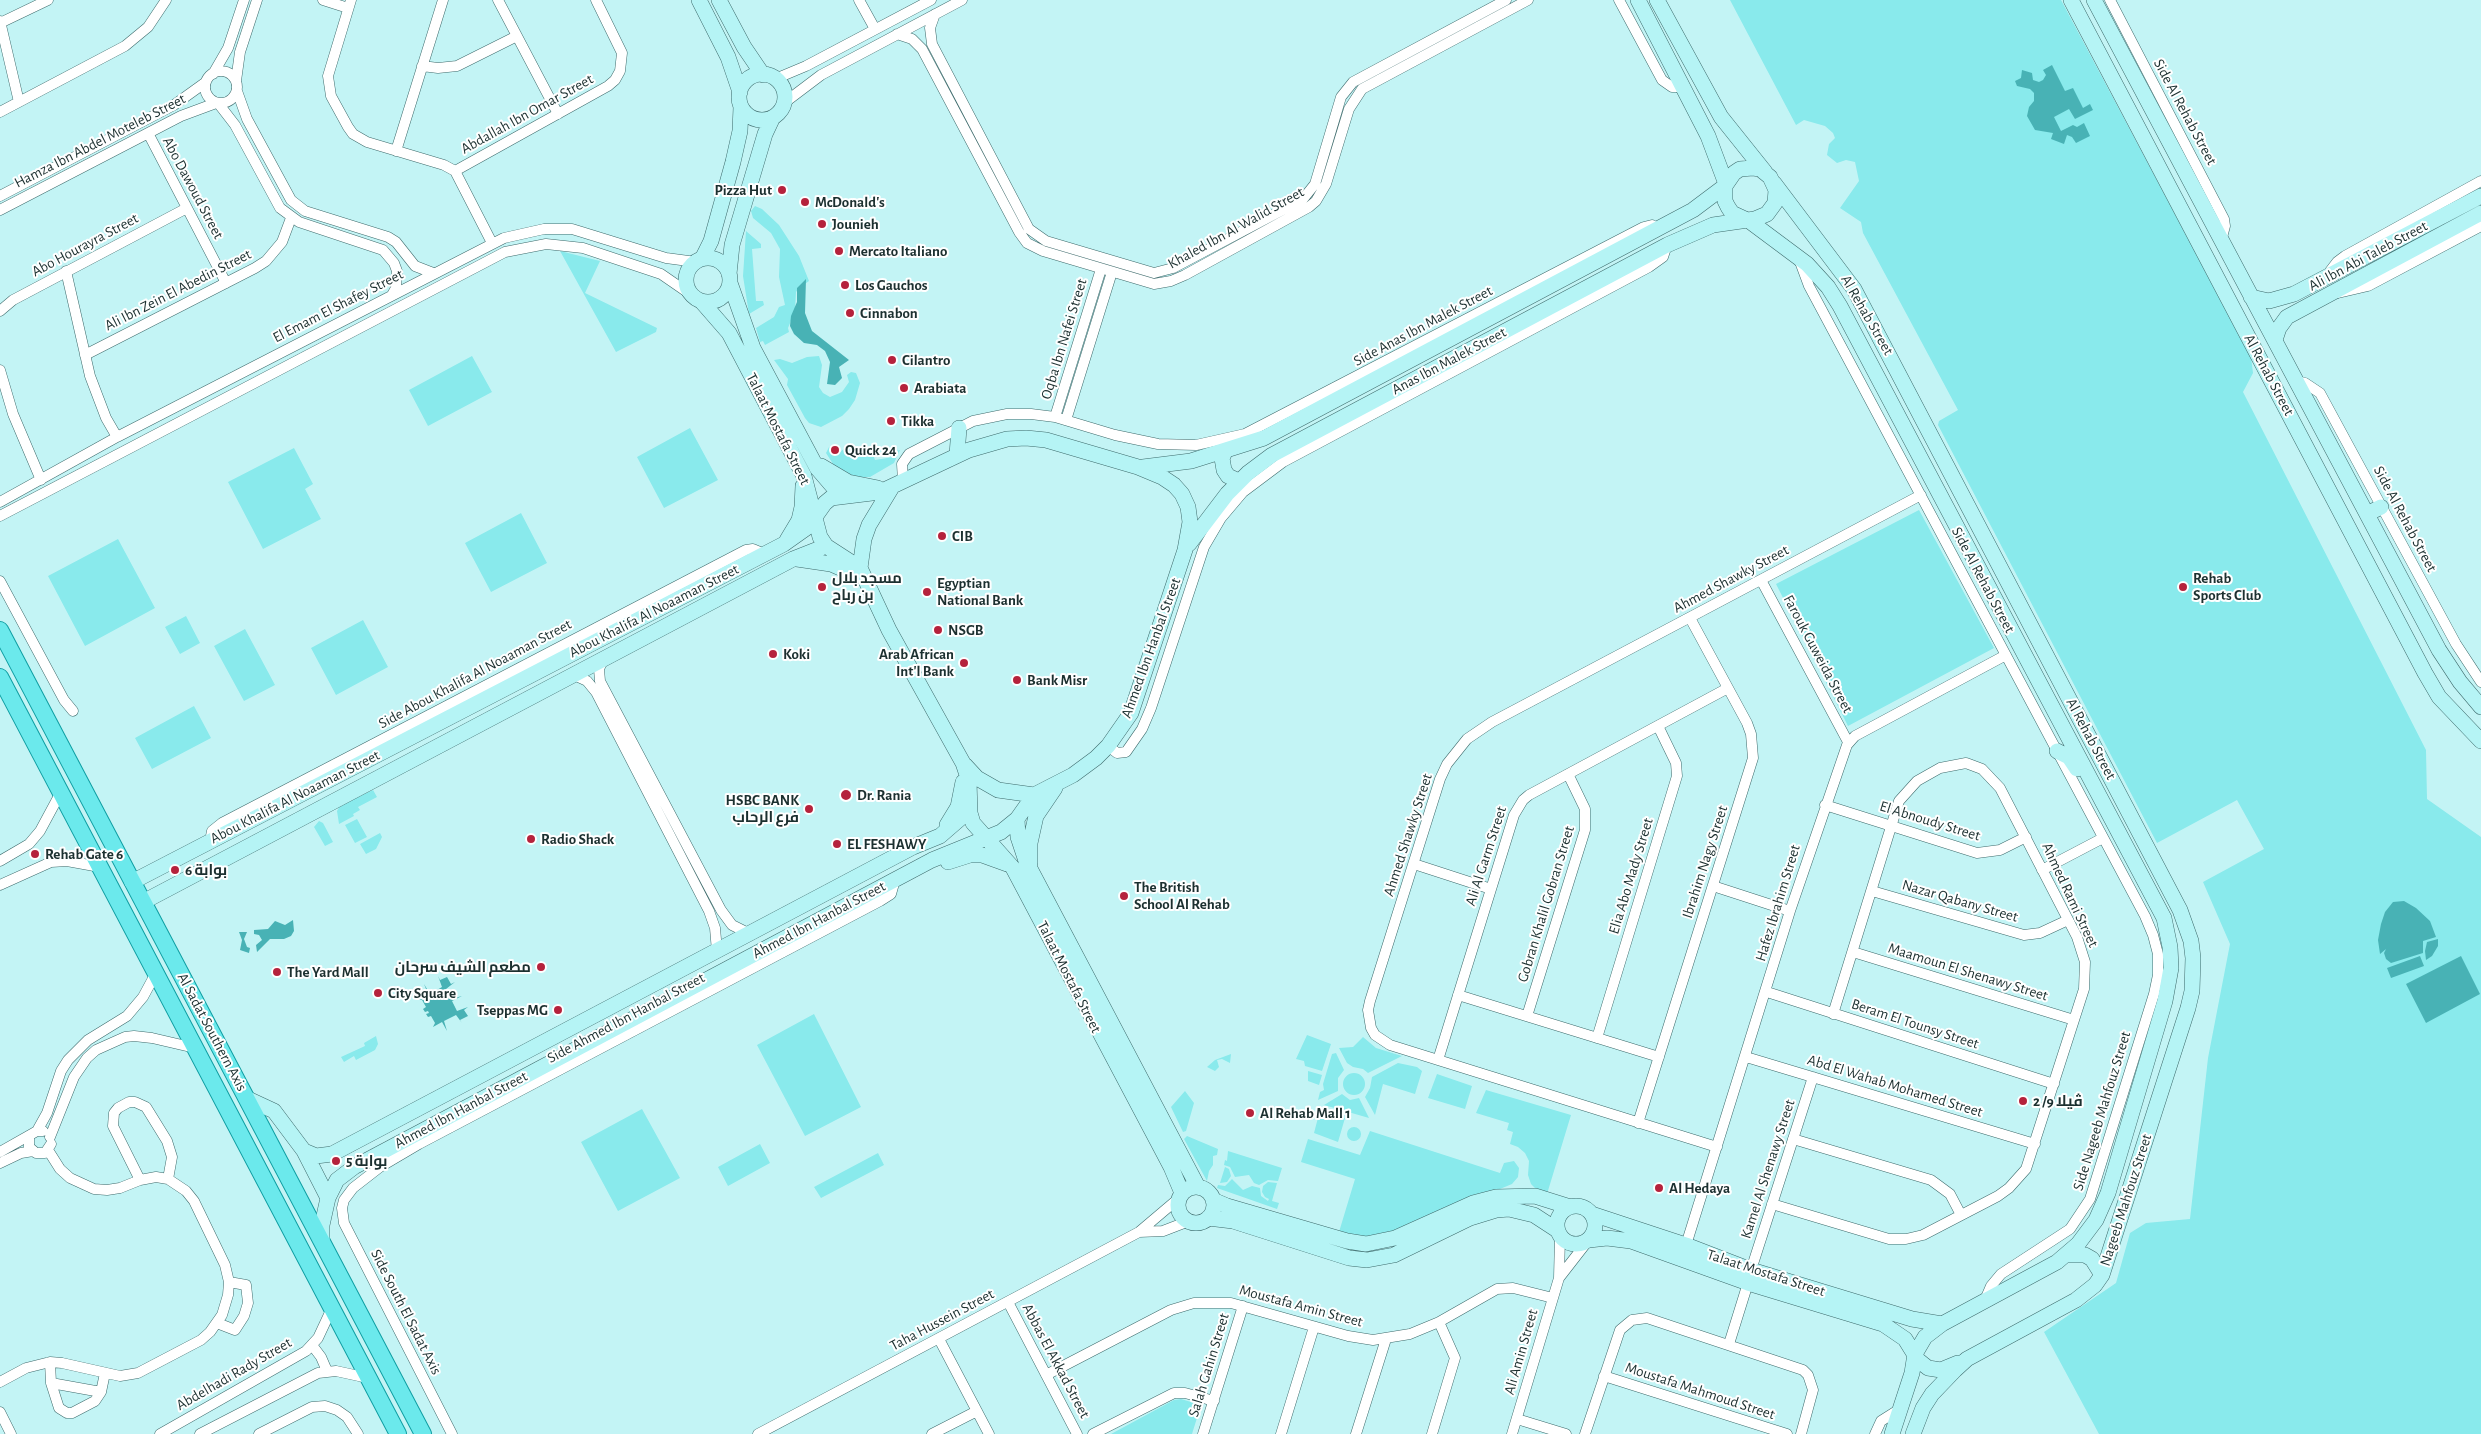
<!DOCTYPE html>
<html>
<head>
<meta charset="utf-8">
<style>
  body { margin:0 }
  canvas { display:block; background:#c3f4f5 }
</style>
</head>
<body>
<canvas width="2481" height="1434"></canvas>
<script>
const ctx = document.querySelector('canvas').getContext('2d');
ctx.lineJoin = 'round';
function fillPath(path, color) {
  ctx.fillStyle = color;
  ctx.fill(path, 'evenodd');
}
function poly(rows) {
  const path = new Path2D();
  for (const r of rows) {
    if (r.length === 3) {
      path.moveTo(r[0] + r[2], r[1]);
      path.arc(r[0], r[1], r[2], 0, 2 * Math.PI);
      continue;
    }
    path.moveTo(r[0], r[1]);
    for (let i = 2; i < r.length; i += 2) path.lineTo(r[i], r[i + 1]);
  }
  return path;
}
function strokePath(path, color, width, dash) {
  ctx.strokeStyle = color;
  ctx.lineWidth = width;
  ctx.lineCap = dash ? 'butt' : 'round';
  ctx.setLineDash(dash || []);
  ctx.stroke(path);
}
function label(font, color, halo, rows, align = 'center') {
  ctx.font = font + ' "Alegreya Sans",Cairo,sans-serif';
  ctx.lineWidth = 4;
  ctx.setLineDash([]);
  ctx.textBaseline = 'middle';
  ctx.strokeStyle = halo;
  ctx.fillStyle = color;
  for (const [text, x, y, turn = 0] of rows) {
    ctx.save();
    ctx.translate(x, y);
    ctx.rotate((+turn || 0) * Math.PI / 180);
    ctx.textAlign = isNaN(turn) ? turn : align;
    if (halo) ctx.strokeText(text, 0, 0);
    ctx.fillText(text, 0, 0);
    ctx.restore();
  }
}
const green = poly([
  [1730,0,2061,0,2251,357,2253,373,2243,392,2426,750,2427,799,2481,837,2481,1434,2099,1434,2044,1332,2116,1283,2130,1233,2146,1223,2190,1219,2208,1058,2230,944,2203,882,2264,849,2237,800,2157,843,1938,425,1939,421,1958,410,1863,233,1861,222,1840,208,1859,181,1855,162,1846,160,1837,163,1827,155,1829,144,1835,138,1833,133,1825,126,1804,120,1796,125],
  [755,206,762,209,779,225,799,256,809,281,799,288,796,292,795,311,788,328,789,332,765,345,763,341,760,342,756,328,774,317,779,307,785,305,779,277,780,249,771,233,753,218,751,211],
  [746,231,761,244,761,248,752,249,756,301,763,301,764,305,749,314,743,276],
  [560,251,600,261,585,293,657,328,656,332,616,352],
  [472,356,492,392,428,426,409,390],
  [819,356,822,365,819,387,823,393,830,397,842,392,849,382,847,375,851,372,856,373,860,383,855,400,849,409,842,416,821,427,809,423,805,418,787,385,788,379,774,360,780,359,792,363,807,357],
  [690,428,718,480,664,508,637,457],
  [849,444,860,450,872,451,875,460,893,457,892,452,900,450,894,463,870,477,854,477,835,467,826,453,829,447,838,454],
  [294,448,313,484,305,489,321,519,263,549,228,482],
  [1919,510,1994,648,1848,726,1776,584],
  [521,513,547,563,491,592,465,543],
  [118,539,155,608,85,646,48,576],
  [186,616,200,643,180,654,165,627],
  [363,620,388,667,336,695,311,648],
  [245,629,275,685,244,701,214,646],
  [194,706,211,738,152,769,135,738],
  [373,790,377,797,358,807,360,810,353,814,354,816,339,824,337,811,341,804],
  [357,819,367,837,355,843,345,825],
  [319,821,323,823,333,842,325,846,314,827],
  [380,833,382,837,376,849,366,854,360,844],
  [814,1014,861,1107,805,1136,757,1045],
  [1307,1035,1331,1044,1322,1071,1305,1066,1304,1061,1296,1059],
  [376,1036,378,1044,375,1050,356,1060,354,1056,344,1062,341,1057,365,1046,364,1043],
  [1363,1037,1376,1048,1402,1056,1368,1073,1363,1069,1353,1067,1347,1063,1339,1048,1353,1047],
  [1336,1053,1344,1070,1338,1078,1338,1091,1318,1100,1320,1092,1324,1090,1323,1084,1332,1054],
  [1231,1054,1230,1063,1222,1059,1217,1060,1219,1067,1215,1071,1207,1067,1215,1060],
  [1398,1063,1417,1067,1422,1071,1415,1094,1383,1084,1375,1115,1365,1097,1370,1088,1372,1077],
  [1308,1071,1322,1075,1319,1085,1308,1081],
  [1354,1084,11],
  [1437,1074,1472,1086,1465,1109,1428,1098],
  [1486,1090,1571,1115,1547,1194,1538,1191,1531,1184,1528,1175,1529,1161,1525,1153,1518,1147,1510,1144,1513,1132,1507,1130,1509,1123,1476,1113],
  [1185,1091,1194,1103,1186,1131,1183,1132,1171,1107],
  [1342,1094,1350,1100,1359,1098,1369,1118,1324,1105],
  [642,1109,680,1178,618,1211,581,1142],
  [1324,1111,1345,1118,1338,1142,1314,1133,1319,1114],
  [1354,1134,7],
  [1370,1131,1500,1173,1504,1163,1514,1161,1519,1168,1518,1177,1512,1184,1396,1232,1379,1237,1359,1237,1339,1232,1355,1179,1301,1162,1308,1139,1360,1155],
  [1187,1136,1218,1149,1217,1155,1213,1156,1213,1165,1209,1171,1207,1181,1184,1139],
  [760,1144,770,1163,728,1186,718,1167],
  [1228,1151,1282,1168,1278,1181,1268,1180,1259,1185,1254,1183,1249,1175,1235,1177,1230,1167,1224,1165,1225,1160,1227,1161],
  [878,1153,884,1165,821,1198,814,1187],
  [1225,1167,1229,1169,1231,1176,1227,1182,1220,1183],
  [1232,1179,1243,1190,1252,1186,1260,1188,1261,1196,1268,1201,1269,1199,1265,1197,1262,1192,1263,1186,1268,1182,1277,1183,1272,1201,1279,1203,1277,1209,1217,1188,1218,1185,1225,1186],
  [1181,1399,1201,1405,1192,1434,1111,1434,1174,1400]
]);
const water = poly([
  [2052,65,2065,91,2073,88,2083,108,2090,104,2093,110,2075,119,2069,109,2054,117,2061,131,2073,125,2077,127,2084,123,2090,136,2076,143,2072,137,2067,135,2064,144,2051,139,2053,133,2035,130,2027,116,2029,107,2034,101,2034,93,2030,89,2017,86,2015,81,2021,78,2022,70,2032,73,2033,80,2039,82,2043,80,2046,75,2043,70],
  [806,279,805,313,812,331,849,360,839,367,842,378,835,385,827,384,830,362,825,351,817,345,804,343,794,334,790,326,791,316,797,302,797,288],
  [2404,901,2416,908,2430,921,2436,937,2423,941,2423,953,2391,963,2386,959,2384,953,2386,949,2380,954,2378,940,2381,924,2385,912,2393,902],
  [293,920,294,931,291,936,284,939,270,939,257,952,256,945,262,940,259,935,254,934,254,930,268,929,275,921,285,925],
  [239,932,247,932,244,939,247,947,250,948,249,953,240,950,242,940],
  [2438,939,2438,946,2432,956,2426,960,2425,951,2427,942],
  [2420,956,2424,966,2391,978,2387,968],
  [2461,956,2480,994,2426,1023,2406,984],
  [438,976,440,980,447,977,451,984,455,982,446,989,451,999,462,996,452,1001,457,1011,468,1007,464,1010,468,1016,460,1020,462,1023,456,1015,444,1021,447,1031,442,1022,433,1027,435,1023,431,1016,428,1017,426,1014,429,1013,428,1011,425,1012,423,1009,426,1007,422,1000,418,999,428,994,424,984,430,994,442,987]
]);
const street = poly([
  [323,0,348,8],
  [351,0,328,76,331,96,348,127,353,134,367,142,444,165,455,171,492,243],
  [498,0,558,114],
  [859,0,875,29],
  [1619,0,1662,80,1672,87,1683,87],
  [2110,0,2224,219,2225,226,2221,241],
  [935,14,930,28,932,44,1029,229,1046,241,1154,273,1173,268,1303,199,1315,184,1341,97,1353,82,1506,0],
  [0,21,19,102],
  [0,23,48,0],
  [897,34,912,39,922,49,1019,232,1027,243,1043,251,1154,284,1171,281,1185,275,1309,207,1316,201,1326,184,1349,109,1362,89,1528,0],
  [422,66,438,68,457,66,517,36],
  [221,87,16],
  [213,74,228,48,244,0],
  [775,79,806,66,931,0],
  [236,81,240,52,257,0],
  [237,91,247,119,291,200,305,211,388,237,396,242,415,266,433,273],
  [218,103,235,125,280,208,299,222,383,250,394,263,397,271,396,288,392,295],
  [784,103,821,75,962,0],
  [0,112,125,46,148,27,166,0],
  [148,133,226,283],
  [396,151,443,0],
  [455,171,608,86,615,80,620,71,622,53,596,0],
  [0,196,174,105,206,82],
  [0,210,181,116,216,103],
  [1799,259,1809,286,1848,359,2145,916,2153,935,2158,954,2158,975,2154,994,2090,1199,2070,1229,2001,1274,1991,1286,1985,1300],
  [66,271,90,376,106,418,117,437],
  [2327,275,2337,262,2345,256,2481,181],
  [2338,293,2368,286,2481,226],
  [0,311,13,300,187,208],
  [85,355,255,268,266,261,282,242,291,218],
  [0,370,13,414,41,480],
  [2296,381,2305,383,2320,393,2456,644,2481,682],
  [1055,417,1101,269],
  [1066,420,1112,272],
  [903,481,902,464,909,454,973,421,1007,414,1031,414,1055,417,1115,435,1158,444,1196,445,1245,434,1644,227,1652,225,1658,229],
  [0,502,117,437,504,238,544,229,572,229,666,258,696,262],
  [0,516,505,252,546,244,583,248,661,274,690,294],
  [1761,580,1848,742],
  [0,581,64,700,73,711],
  [603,660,599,669,600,681,721,910,732,925,750,934],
  [574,675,587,681,596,692,709,911,715,928,717,951],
  [1108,746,1117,753,1126,752,1142,729,1151,708,1204,547,1221,518,1243,492,1283,462,1649,267,1663,257,1667,245],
  [1825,805,1977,853,2000,850,2026,837],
  [210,841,212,831,222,823,746,550,753,549,765,554],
  [0,861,29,844,40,831,61,792],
  [1414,864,1491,889],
  [2042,870,2103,838],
  [0,885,51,862,67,861,100,867],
  [1713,886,1790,911],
  [1872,891,2024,935,2040,933,2068,920],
  [1853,952,2074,1020],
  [1767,992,2054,1084],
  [1458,995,1659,1057],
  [1527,1016,1585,830,1585,809,1568,774],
  [1597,1038,1677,776,1676,763,1658,726],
  [1746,1057,2035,1144],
  [1438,1060,1514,815,1523,800,1529,795,1728,688],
  [1638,1123,1753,758,1751,734,1747,723,1690,618],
  [37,1131,47,1113,61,1071,68,1060,88,1040,127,1016,143,997,156,973],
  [29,1137,29,1147,36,1153,45,1153,51,1144],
  [50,1137,74,1077,87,1058,96,1050,125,1037,134,1036,152,1038,195,1048],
  [1793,1139,1931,1180,1950,1194,1961,1215],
  [1717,1147,1390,1045,1375,1035,1371,1028,1368,1010,1370,1001,1440,779,1447,764,1467,739,1492,722,1921,495],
  [0,1152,37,1131,43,1131],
  [0,1163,21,1153,33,1151],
  [140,1180,113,1126,114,1113,118,1108,129,1102,135,1102,146,1107,167,1141,172,1157,168,1179],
  [1772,1204,1889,1239,1906,1239,1923,1235,1998,1196,2009,1188,2026,1169,2084,989,2085,962,2077,937,2000,788,1982,769,1966,763,1940,768,1917,781,1899,801,1833,1014],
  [1139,1232,1163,1231,1189,1221],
  [1686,1245,1790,911,1847,745,1855,736,2006,655],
  [1751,1270,1813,1077],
  [1559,1278,1560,1236],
  [1008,1302,1077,1434],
  [217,1323,235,1330,244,1316,248,1303,246,1285,229,1282],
  [939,1339,989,1434],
  [1729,1344,1748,1283],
  [312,1345,321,1357,327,1371],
  [50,1362,51,1383,59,1408,67,1413,72,1413,95,1401,101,1392,105,1373],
  [1046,1375,1171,1310,1194,1303,1231,1303,1348,1336,1373,1340,1410,1334,1439,1322,1497,1289,1513,1288,1553,1298],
  [1604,1376,1787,1434],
  [0,1382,26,1368,50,1362,62,1363,120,1376,138,1373,201,1340,210,1332,222,1315,228,1295,229,1282,225,1265,194,1201,186,1191,168,1179,156,1177,140,1180,120,1188,107,1190,94,1189,70,1178,60,1169,48,1150],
  [51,1383,101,1392],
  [0,1412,11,1434],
  [1517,1419,1566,1434],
  [160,1434,306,1351,318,1338,332,1308],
  [200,1434,318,1373,336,1371,368,1378],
  [259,1434,312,1407,325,1406,337,1410,347,1417,358,1434],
  [452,1434,344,1223,342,1208,344,1200,353,1188,380,1167,419,1144,880,901,891,894,895,880],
  [758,1434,1139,1232,1178,1199],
  [932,1434,977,1411],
  [1093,1434,1174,1393,1185,1393,1214,1401],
  [1203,1434,1243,1306],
  [1281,1434,1314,1327],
  [1356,1434,1386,1339],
  [1432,1434,1455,1358,1439,1322],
  [1512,1434,1559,1278,1587,1242],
  [1585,1434,1620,1330,1632,1320,1647,1318,1803,1370,1808,1375,1813,1390,1801,1434],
  [1875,1434,1881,1421,1900,1409]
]);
const secondary = poly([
  [699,0,728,57,740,92],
  [719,0,744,47,763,75],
  [1638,0,1708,136,1726,184],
  [1657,0,1721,117,1765,172],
  [2071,0,2425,673,2439,697,2481,741],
  [2094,0,2439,650,2460,682,2481,707],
  [762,97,23],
  [1774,183,1854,289,2180,910,2191,941,2193,958,2192,991,2188,1008,2102,1275,2095,1285,2076,1300,1967,1359,1955,1370,1932,1394,1923,1408,1913,1434],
  [1748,220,1807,264,1828,287,1840,306,2164,918,2170,947,2171,968,2165,1001,2108,1193,2096,1220,2078,1244,2057,1262,1942,1324,1925,1337,1915,1354,1912,1373,1892,1434],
  [708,280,22],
  [702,259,711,241,733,162,740,131,741,107],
  [729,274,732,245,765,134,773,117],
  [730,283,753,348,817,468,841,496],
  [2251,297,2269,301,2294,294,2481,196],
  [702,302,729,333,804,476,820,537,826,546,860,568,889,630,963,763,969,781,970,813,973,823,1013,868,1171,1167,1182,1193],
  [2275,340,2279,328,2287,317,2481,213],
  [1225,452,1222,458,1224,470,1228,476,1239,481],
  [957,455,959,428],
  [821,466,848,482,878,488],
  [1143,467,1191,461,1264,438,1693,210,1725,186],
  [2367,514,2381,507],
  [787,540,799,520,802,507,803,486],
  [1189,544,1227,494,1248,473,1272,455,1667,245,1713,225,1755,219,1767,214,1775,203,1776,190,1770,177,1760,169,1753,168,1740,169,1734,173,1725,186,1725,201,1728,207,1732,213,1745,219],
  [797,559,831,564,856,575],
  [860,568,864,539,869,525,892,487],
  [2057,751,2069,757,2077,769],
  [965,765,977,778,998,790,1034,795],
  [1017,819,1018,837,1026,861,1198,1187],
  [947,825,958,807,963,782],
  [948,862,970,855,982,855,1007,864],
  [1030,863,1030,843,1036,816,1055,788],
  [132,882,784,544,808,527,825,503,831,498,880,492,969,450,1007,439,1026,438,1046,440,1138,467,1162,477,1174,485,1182,494,1188,507,1190,522,1185,550,1131,713,1108,746,1096,758,1073,775,1034,795,1017,819,1001,832,932,860,354,1167,337,1180,328,1198,322,1225,322,1241],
  [143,902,793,559,826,546],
  [246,1098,274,1111,304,1151,316,1156,332,1154,913,847,940,836,970,810],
  [304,1151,328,1198],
  [1196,1205,18],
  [1213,1200,1227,1206,1347,1241,1366,1244,1395,1238,1473,1203,1496,1197,1535,1196,1570,1207],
  [1576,1225,19],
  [1592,1214,1686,1245,1751,1270,1912,1319,1942,1324],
  [1208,1218,1233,1221,1349,1258,1367,1260,1394,1255,1470,1218,1496,1210,1509,1209,1534,1215,1557,1230],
  [1589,1240,1607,1238,1631,1241,1748,1283,1883,1324,1905,1339,1918,1360,1928,1368,1941,1370,1958,1363],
  [2067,1255,2085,1255,2092,1259,2102,1275]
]);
const primary = poly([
  [0,630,423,1434],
  [0,677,398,1434]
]);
const markers = [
  [782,190,5,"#b5223c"],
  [805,202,5,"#b5223c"],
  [822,224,5,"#b5223c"],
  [839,251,5,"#b5223c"],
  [845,285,5,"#b5223c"],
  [850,313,5,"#b5223c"],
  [892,360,5,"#b5223c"],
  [904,388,5,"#b5223c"],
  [891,421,5,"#b5223c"],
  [835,450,5,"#b5223c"],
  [942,536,5,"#b5223c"],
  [822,587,5,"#b5223c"],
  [2183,587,5,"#b5223c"],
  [927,592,5,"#b5223c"],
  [938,630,5,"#b5223c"],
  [773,654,5,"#b5223c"],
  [964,663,5,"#b5223c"],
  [1017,680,5,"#b5223c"],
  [846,795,6,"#b5223c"],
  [809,809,5,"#b5223c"],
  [531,839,5,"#b5223c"],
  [837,844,5,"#b5223c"],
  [35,854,5,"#b5223c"],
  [175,870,5,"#b5223c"],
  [1124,896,5,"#b5223c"],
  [541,967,5,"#b5223c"],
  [277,972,5,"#b5223c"],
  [378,993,5,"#b5223c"],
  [558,1010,5,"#b5223c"],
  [2023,1101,5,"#b5223c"],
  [1250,1113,5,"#b5223c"],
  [336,1161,5,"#b5223c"],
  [1659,1188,5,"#b5223c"]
];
const streetNames = [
  ["Side Al Rehab Street",2185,112,62],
  ["Abdallah Ibn Omar Street",527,114,-29],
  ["Hamza Ibn Abdel Moteleb Street",100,141,-27],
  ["Abo Dawoud Street",193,188,62],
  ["Khaled Ibn Al Walid Street",1236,228,-29],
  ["Abo Hourayra Street",85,245,-28],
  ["Ali Ibn Abi Taleb Street",2368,256,-28],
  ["Ali Ibn Zein El Abedin Street",178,290,-27],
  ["El Emam El Shafey Street",338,306,-27],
  ["Al Rehab Street",1867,315,60],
  ["Side Anas Ibn Malek Street",1423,326,-28],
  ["Oqba Ibn Nafei Street",1064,339,-73],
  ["Anas Ibn Malek Street",1449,361,-28],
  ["Al Rehab Street",2269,375,62],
  ["Talaat Mostafa Street",778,429,63],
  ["Side Al Rehab Street",2405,519,62],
  ["Ahmed Shawky Street",1731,579,-28],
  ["Side Al Rehab Street",1983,580,62],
  ["Abou Khalifa Al Noaaman Street",654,611,-27],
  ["Ahmed Ibn Hanbal Street",1151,648,-70],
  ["Farouk Guweida Street",1818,654,62],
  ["Side Abou Khalifa Al Noaaman Street",475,674,-28],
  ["Al Rehab Street",2091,739,62],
  ["Abou Khalifa Al Noaaman Street",295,797,-27],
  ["El Abnoudy Street",1930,821,17],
  ["Ahmed Shawky Street",1408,835,-72],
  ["Ali Al Garm Street",1486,856,-72],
  ["Ibrahim Nagy Street",1705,862,-72],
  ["Elia Abo Mady Street",1631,876,-73],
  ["Ahmed Rami Street",2070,895,65],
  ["Nazar Qabany Street",1960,901,16],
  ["Hafez Ibrahim Street",1778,903,-73],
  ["Gobran Khalil Gobran Street",1546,904,-73],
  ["Ahmed Ibn Hanbal Street",819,920,-28],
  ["Maamoun El Shenawy Street",1968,972,17],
  ["Talaat Mostafa Street",1069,977,63],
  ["Side Ahmed Ibn Hanbal Street",626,1018,-28],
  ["Beram El Tounsy Street",1915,1024,18],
  ["Al Sadat Southern Axis",212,1032,62],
  ["Abd El Wahab Mohamed Street",1895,1086,17],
  ["Ahmed Ibn Hanbal Street",461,1110,-28],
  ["Side Nageeb Mahfouz Street",2102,1111,-73],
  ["Kamel Al Shenawy Street",1768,1169,-72],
  ["Nageeb Mahfouz Street",2126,1200,-72],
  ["Talaat Mostafa Street",1766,1273,18],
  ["Moustafa Amin Street",1301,1306,15],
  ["Side South El Sadat Axis",406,1312,63],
  ["Taha Hussein Street",942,1320,-28],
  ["Ali Amin Street",1521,1352,-74],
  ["Abbas El Akkad Street",1056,1361,62],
  ["Salah Gahin Street",1209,1365,-73],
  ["Abdelhadi Rady Street",234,1374,-30],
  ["Moustafa Mahmoud Street",1700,1391,18]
];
const poiNames = [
  ["Pizza Hut",772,190,"right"],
  ["McDonald's",815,202],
  ["Jounieh",832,224],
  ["Mercato Italiano",849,251],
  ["Los Gauchos",855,285],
  ["Cinnabon",860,313],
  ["Cilantro",902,360],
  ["Arabiata",914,388],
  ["Tikka",901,421],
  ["Quick 24",845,450],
  ["CIB",952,536],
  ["مسجد بلال",832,578],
  ["بن رباح",832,595],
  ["Rehab",2193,578],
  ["Sports Club",2193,595],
  ["Egyptian",937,583],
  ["National Bank",937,600],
  ["NSGB",948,630],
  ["Koki",783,654],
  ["Arab African",954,654,"right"],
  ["Int'l Bank",954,671,"right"],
  ["Bank Misr",1027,680],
  ["Dr. Rania",857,795],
  ["HSBC BANK",799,800,"right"],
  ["فرع الرحاب",799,817,"right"],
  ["Radio Shack",541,839],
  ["EL FESHAWY",847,844],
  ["Rehab Gate 6",45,854],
  ["بوابة 6",185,870],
  ["The British",1134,887],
  ["School Al Rehab",1134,904],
  ["مطعم الشيف سرحان",531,967,"right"],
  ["The Yard Mall",287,972],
  ["City Square",388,993],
  ["Tseppas MG",548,1010,"right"],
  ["ڤيلا 9/ 2",2033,1101],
  ["Al Rehab Mall 1",1260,1113],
  ["بوابة 5",346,1161],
  ["Al Hedaya",1669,1188]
];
fillPath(green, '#89eaec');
fillPath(water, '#48b2b5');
strokePath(street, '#3e6b6c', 11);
strokePath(secondary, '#3e6b6c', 16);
strokePath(primary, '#0f9ea2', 18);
strokePath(street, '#fff', 10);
strokePath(secondary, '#b5f4f5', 15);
strokePath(primary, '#6be9ec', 16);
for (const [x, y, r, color] of markers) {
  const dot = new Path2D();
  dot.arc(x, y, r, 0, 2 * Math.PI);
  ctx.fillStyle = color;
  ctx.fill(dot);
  strokePath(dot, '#fff', 2);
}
label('15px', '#1c3030', '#fff', streetNames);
label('bold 15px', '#1c3030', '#fff', poiNames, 'left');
</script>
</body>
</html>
